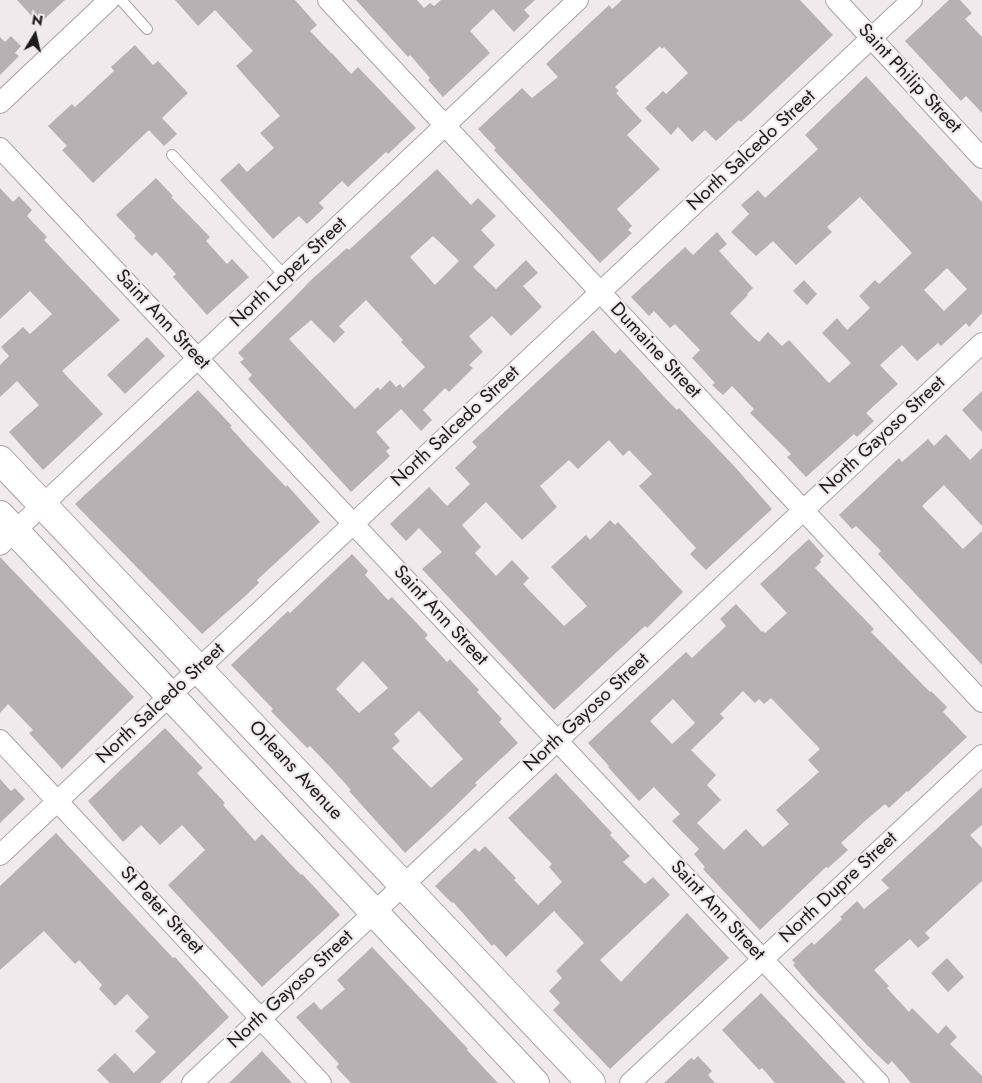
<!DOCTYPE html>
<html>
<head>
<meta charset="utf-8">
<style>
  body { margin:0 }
  #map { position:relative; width:982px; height:1083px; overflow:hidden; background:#f0eaed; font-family:Jost,sans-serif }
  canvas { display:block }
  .north { position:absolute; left:10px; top:10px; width:50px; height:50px; -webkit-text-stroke:4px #f0eaed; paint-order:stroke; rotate:9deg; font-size:14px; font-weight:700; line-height:20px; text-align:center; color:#1c1a1b }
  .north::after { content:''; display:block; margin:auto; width:18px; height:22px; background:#1c1a1b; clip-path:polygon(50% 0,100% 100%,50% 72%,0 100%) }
</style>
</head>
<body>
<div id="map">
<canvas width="982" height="1083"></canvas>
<div class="north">N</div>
</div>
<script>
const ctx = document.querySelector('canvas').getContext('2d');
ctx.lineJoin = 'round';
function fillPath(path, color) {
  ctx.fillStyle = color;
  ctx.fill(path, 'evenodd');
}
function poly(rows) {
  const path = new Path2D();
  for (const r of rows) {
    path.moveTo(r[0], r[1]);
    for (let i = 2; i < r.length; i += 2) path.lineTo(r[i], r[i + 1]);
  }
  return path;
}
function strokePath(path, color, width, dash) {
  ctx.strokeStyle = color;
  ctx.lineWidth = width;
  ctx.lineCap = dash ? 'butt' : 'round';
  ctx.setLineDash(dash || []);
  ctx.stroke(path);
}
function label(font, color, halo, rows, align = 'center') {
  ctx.font = font + ' Jost,sans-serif';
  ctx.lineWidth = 4.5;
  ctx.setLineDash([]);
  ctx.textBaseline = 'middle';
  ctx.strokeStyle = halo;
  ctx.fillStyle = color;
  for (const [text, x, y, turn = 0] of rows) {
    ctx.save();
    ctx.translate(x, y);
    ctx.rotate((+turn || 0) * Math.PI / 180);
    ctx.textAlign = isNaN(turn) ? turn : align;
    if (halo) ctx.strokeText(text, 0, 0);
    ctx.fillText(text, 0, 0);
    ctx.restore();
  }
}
const building = poly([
  [17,0,65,0,39,24],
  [175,0,295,0,317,25,310,31,332,54,332,53,351,74,358,67,416,128,388,154,386,152,348,187,342,181,319,203,324,208,307,224,299,216,273,239,220,180,239,163,247,172,274,148,260,133,280,116,236,66,253,51,215,10,198,26],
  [356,0,417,0,424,8,430,3,434,6,441,0,535,0,524,10,530,16,514,32,493,9,470,31,490,53,443,97,428,80,430,78,410,55,408,57],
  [622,0,800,0,833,35,741,122,739,120,716,141,705,130,692,142,678,127,671,135,645,108,663,91,666,94,688,73,664,47,662,49,660,46,615,87,619,91,616,93,642,121,627,135,660,169,617,209,632,226,628,230,632,233,600,263,494,150,496,148,478,129,522,88,532,98,558,77,546,64,609,5,612,9],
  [949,0,960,0,972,13,965,19,982,37,982,113,966,96,961,101,905,41],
  [11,36,21,46,15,53,19,56,0,75,0,37,5,42],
  [135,45,153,65,158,61,188,93,162,118,177,134,164,146,149,130,93,183,62,150,67,146,48,126,72,104,75,107,114,71,111,67],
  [866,76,982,202,982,313,969,327,966,323,941,346,938,343,917,361,902,345,880,365,898,384,866,413,874,421,857,437,854,434,806,477,787,457,791,454,750,413,754,409,732,386,723,395,712,385,715,383,692,358,700,350,675,324,670,328,654,311,649,316,631,297,685,247,693,255,717,232,727,244,719,251,753,288,747,294,748,295,730,313,753,337,759,342,768,332,782,346,789,340,829,383,851,363,822,333,837,318,847,330,870,308,859,296,875,280,879,284,912,253,860,197,827,227,832,232,796,265,773,241,756,256,731,232,749,214,741,205,758,190,765,198,818,149,805,135],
  [947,268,967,289,944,311,924,290],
  [437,169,471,205,478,198,496,216,481,230,495,245,473,267,496,289,526,260,538,273,523,286,542,307,511,336,492,316,469,336,483,352,469,365,473,368,449,392,445,388,423,410,432,420,421,431,401,409,376,432,390,448,386,451,390,456,351,492,248,379,252,375,240,362,244,359,238,353,292,300,311,280,347,248,349,250],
  [433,236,459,261,435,285,410,257],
  [366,300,403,340,401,342,425,367,403,388,400,384,396,387,390,380,380,390,378,387,355,409,289,339,311,320,334,343,345,332,339,326],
  [156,178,173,196,171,197,210,237,206,241,227,264,232,259,249,277,207,315,173,277,176,274,156,252,152,256,134,238,136,236,116,215],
  [0,188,13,202,19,196,32,210,27,216,47,237,44,240,120,320,62,371,103,414,43,470,9,432,39,405,17,381,0,397,0,365,9,356,1,347,23,327,30,334,52,314,30,291,0,319],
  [804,280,817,294,807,305,793,291],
  [593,330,615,354,620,349,666,399,677,410,679,408,734,466,772,509,706,570,690,554,696,548,639,486,652,474,629,450,623,456,609,440,578,469,569,460,540,486,557,507,522,540,486,502,462,525,481,547,475,553,496,576,512,560,529,578,523,584,564,626,587,606,551,567,586,535,590,540,610,520,615,525,618,522,683,592,647,628,645,626,554,710,422,569,442,552,419,528,406,541,390,524,429,487,447,506,470,484,455,468,477,447,472,442],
  [147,337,165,356,125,394,107,375],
  [198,390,232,426,230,427,247,446,286,487,287,485,320,522,257,580,259,583,243,598,202,634,75,504],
  [982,391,982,432,962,410],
  [946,434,970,460,982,448,982,526,944,485,922,506,963,549,982,531,982,665,878,554,881,551,856,526,852,529,839,515,899,458,902,462,928,439,934,446],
  [809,539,824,556,820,560,821,562,815,568,874,629,871,632,930,692,931,691,947,707,943,712,967,737,908,792,907,791,889,808,885,804,865,821,841,843,848,850,828,868,826,867,760,930,703,869,705,867,694,854,699,849,672,821,680,814,654,787,639,801,608,767,609,766,588,743,686,652,692,658,726,626,720,619,736,604,762,632,763,631,765,633,787,613,760,584],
  [743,691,755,703,759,699,764,704,771,698,820,749,808,760,819,772,776,810,789,824,763,847,746,829,724,850,697,823,721,800,707,785,716,775,691,750,724,718,720,714],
  [673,699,695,723,672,744,650,721],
  [352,554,368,571,365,575,388,600,392,597,428,635,425,638,447,662,450,659,479,690,477,692,502,719,499,722,518,743,475,783,477,785,443,818,405,853,349,791,351,790,333,770,310,746,307,748,271,711,273,709,231,665,288,611,290,613],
  [363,661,388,688,359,713,336,689],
  [419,711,463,759,431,788,392,748,400,741,394,734],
  [0,557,134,697,62,769,29,733,33,730,8,704,0,713],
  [165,728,203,768,197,773,225,803,223,805,255,841,262,834,301,875,302,874,318,891,340,915,262,987,168,885,205,850,182,825,160,845,141,825,123,842,88,801],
  [556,773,612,833,610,835,630,856,623,862,645,884,653,877,670,895,600,960,621,982,687,913,729,958,610,1069,553,1010,560,1003,549,991,562,978,556,971,584,943,554,911,506,957,494,944,492,946,453,902,452,903,435,886,475,848,479,852,485,846,516,878,514,880,538,905,562,882,549,867,552,864,508,818],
  [0,779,11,791,15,788,25,799,0,823],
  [982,787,982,825,970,835,982,848,982,881,925,933,930,938,918,948,910,939,874,970,889,986,887,988,909,1012,912,1008,938,1034,946,1025,957,1037,950,1044,982,1076,982,1083,911,1083,892,1061,888,1065,867,1045,812,987,793,965,795,963,792,960,812,942,814,945,842,919,840,917,857,901,864,909,889,888,881,880],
  [56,833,173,958,175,957,229,1017,160,1083,110,1083,97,1070,115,1053,134,1073,156,1052,135,1031,149,1017,127,994,115,1006,99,989,102,985,79,960,75,964,44,931,0,970,0,886],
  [372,947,468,1049,467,1050,498,1083,351,1083,336,1067,339,1064,296,1017,314,1002,321,1010,345,989,337,980],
  [947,958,964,977,948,992,931,973],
  [761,993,782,1015,846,1083,775,1083,762,1068,759,1070,722,1030],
  [262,1051,292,1083,229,1083],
  [698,1056,712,1071,708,1075,715,1083,664,1083,691,1058,694,1060]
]);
const lane = poly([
  [121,0,147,29],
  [172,155,285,276]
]);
const street = poly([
  [328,0,982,702],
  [836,0,982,158],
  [0,103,109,0],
  [0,148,879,1083],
  [0,545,578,0],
  [0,740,321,1083],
  [0,855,912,0],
  [192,1083,982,343],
  [630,1083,982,755]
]);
const secondary = poly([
  [0,460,591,1083],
  [0,515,535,1083]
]);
const streetNames = [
  ["Saint Philip Street",909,79,47],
  ["North Salcedo Street",752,151,-43],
  ["North Lopez Street",289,273,-43],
  ["Saint Ann Street",162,320,47],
  ["Dumaine Street",655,351,47],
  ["North Salcedo Street",456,427,-43],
  ["North Gayoso Street",883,436,-43],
  ["Saint Ann Street",440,616,47],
  ["North Salcedo Street",161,704,-43],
  ["North Gayoso Street",587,713,-43],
  ["Orleans Avenue",295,771,47],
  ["North Dupre Street",839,888,-43],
  ["St Peter Street",161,911,47],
  ["Saint Ann Street",717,911,47],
  ["North Gayoso Street",291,990,-43]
];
fillPath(building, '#b7b1b4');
strokePath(lane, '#a8a2a5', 12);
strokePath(street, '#a8a2a5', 22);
strokePath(secondary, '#a8a2a5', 30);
strokePath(lane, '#fff', 10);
strokePath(street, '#fff', 20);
strokePath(secondary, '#fff', 28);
label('19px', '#1c1a1b', '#f0eaed', streetNames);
</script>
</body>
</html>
